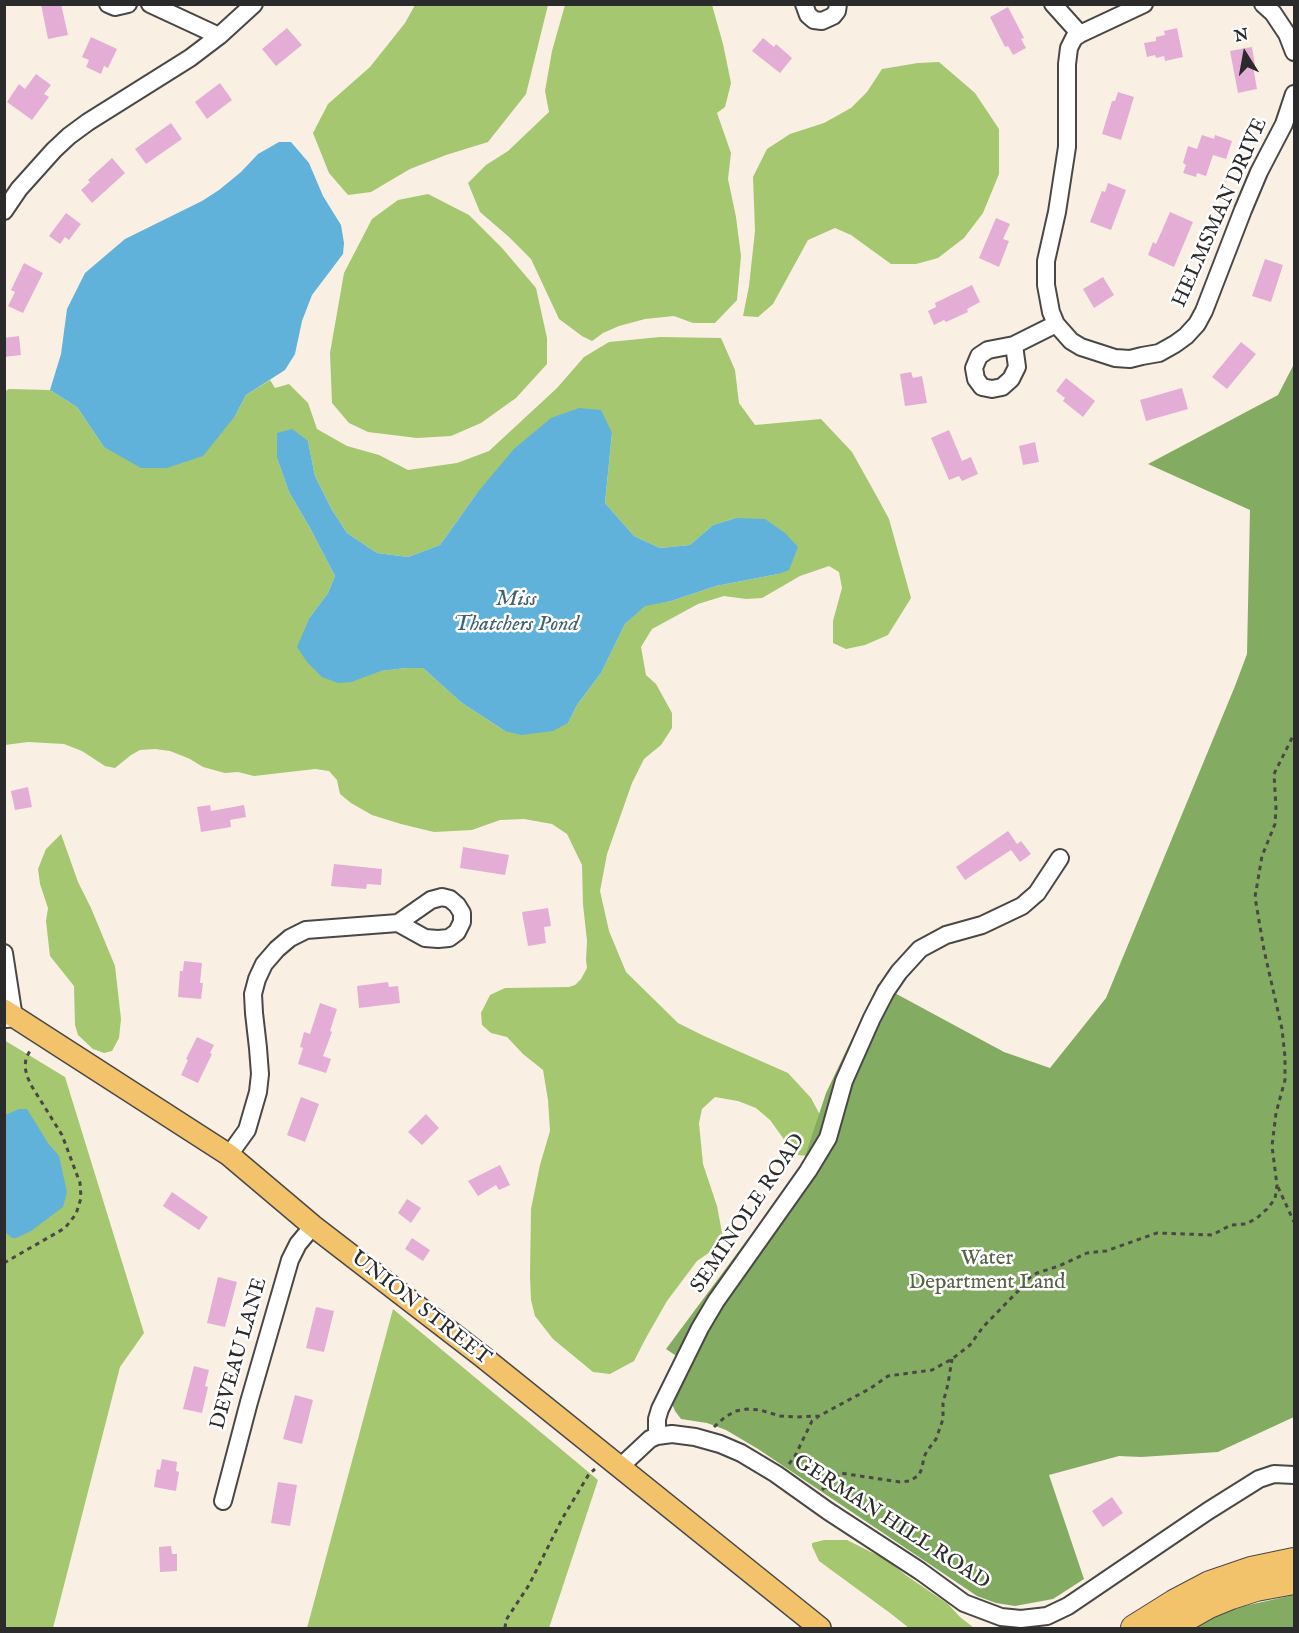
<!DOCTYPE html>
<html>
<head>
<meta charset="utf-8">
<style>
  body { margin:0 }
  #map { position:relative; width:1299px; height:1633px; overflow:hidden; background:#faefe3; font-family:"IM FELL English",serif }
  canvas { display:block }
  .frame { position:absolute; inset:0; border:6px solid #2b2b2b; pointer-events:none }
  .north { position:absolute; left:1215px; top:24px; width:60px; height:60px; -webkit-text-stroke:4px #fff; paint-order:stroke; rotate:349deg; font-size:16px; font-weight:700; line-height:24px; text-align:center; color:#2b2b2b }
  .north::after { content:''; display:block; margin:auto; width:21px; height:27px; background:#2b2b2b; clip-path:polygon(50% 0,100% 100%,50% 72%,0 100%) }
</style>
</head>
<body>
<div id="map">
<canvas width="1299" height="1633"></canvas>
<div class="frame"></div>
<div class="north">N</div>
</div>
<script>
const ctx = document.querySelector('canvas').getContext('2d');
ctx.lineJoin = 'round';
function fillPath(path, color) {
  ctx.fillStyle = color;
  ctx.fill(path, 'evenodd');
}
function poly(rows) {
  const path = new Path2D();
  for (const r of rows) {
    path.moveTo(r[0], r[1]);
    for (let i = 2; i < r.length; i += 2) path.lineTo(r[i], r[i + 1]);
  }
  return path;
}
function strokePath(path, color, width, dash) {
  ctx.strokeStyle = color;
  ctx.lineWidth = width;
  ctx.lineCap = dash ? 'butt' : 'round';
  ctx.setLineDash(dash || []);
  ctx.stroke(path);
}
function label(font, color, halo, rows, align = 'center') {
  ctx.font = font + ' "IM FELL English",serif';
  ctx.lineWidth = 5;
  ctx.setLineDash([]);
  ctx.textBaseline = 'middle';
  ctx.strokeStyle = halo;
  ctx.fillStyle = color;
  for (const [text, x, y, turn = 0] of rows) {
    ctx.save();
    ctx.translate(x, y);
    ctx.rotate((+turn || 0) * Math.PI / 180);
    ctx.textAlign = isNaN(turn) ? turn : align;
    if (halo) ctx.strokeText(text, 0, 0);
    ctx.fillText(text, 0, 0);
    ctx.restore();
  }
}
const green = poly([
  [415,5,548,5,526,94,488,142,446,155,410,169,371,192,348,195,329,173,313,133,328,104,370,67,405,23],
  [565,5,712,5,723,44,731,83,725,107,717,113,731,153,728,179,736,217,741,256,737,300,715,323,693,323,674,316,645,319,619,326,603,333,592,341,582,336,559,319,531,259,509,237,480,212,468,183,486,165,508,151,549,112,545,91,552,51],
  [939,62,975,93,999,129,999,174,983,213,964,238,938,258,916,264,891,264,851,235,835,228,808,240,773,304,758,317,743,316,749,286,755,231,753,177,767,149,790,134,824,123,851,108,867,92,882,69,918,63],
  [428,194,469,215,502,248,536,288,547,338,547,364,516,398,481,423,451,436,417,438,368,432,349,423,332,403,330,353,344,273,372,219,398,200],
  [660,337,721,338,735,370,739,403,755,425,821,419,852,452,876,495,889,519,911,598,888,635,865,645,846,649,833,643,833,621,842,588,839,572,829,566,800,576,762,598,746,599,724,596,698,604,652,629,641,647,646,675,656,684,672,713,672,728,661,745,644,759,632,783,607,854,600,891,609,931,626,972,678,1023,704,1036,788,1073,811,1098,820,1115,808,1156,798,1155,788,1145,770,1120,756,1108,738,1101,715,1097,702,1109,699,1123,703,1164,717,1206,723,1238,720,1245,697,1261,667,1301,647,1336,634,1361,610,1374,593,1372,553,1339,535,1316,531,1300,530,1276,531,1209,540,1165,550,1131,548,1100,543,1070,523,1054,507,1037,491,1033,482,1025,481,1013,490,995,505,988,569,987,575,985,581,979,587,968,586,960,587,941,583,904,582,865,567,834,552,824,524,819,500,820,472,830,434,832,401,824,372,815,351,803,340,794,337,780,329,771,315,769,254,776,238,772,225,773,203,767,190,759,170,751,155,749,140,750,131,755,115,768,105,766,82,751,64,744,28,742,5,745,4,392,9,389,50,390,77,407,104,447,235,416,246,395,270,380,275,388,289,384,308,403,317,429,347,446,379,455,408,470,457,463,489,451,557,388,584,357,609,342],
  [612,433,605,503,634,536,660,548,690,545,713,525,736,518,778,574,716,586,671,601,645,605,625,624,601,673,577,705,568,723,505,731,462,703,423,668,406,668,380,671,351,681,310,617,328,593,335,576,310,528,289,492,277,458,308,441,315,476,332,510,347,533,377,553,408,557,440,545,477,493],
  [61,834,78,882,91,908,115,966,121,1019,119,1038,112,1051,104,1053,93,1049,78,1035,75,1025,74,986,50,956,46,921,48,908,40,884,38,869,46,849],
  [4,1040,65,1077,144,1333,120,1367,53,1628,5,1628],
  [393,1309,598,1480,549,1628,307,1628],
  [824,1540,847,1540,887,1560,907,1576,948,1604,960,1617,974,1628,909,1628,890,1613,819,1561,812,1546,812,1543]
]);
const forest = poly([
  [1294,364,1294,1417,1218,1452,1141,1457,1119,1456,1049,1475,1084,1579,1053,1599,1015,1606,996,1603,977,1596,758,1449,726,1430,707,1423,681,1419,675,1411,671,1401,690,1365,666,1349,747,1240,800,1172,826,1093,878,984,1004,1052,1050,1068,1106,998,1235,686,1247,654,1250,510,1148,464,1278,395],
  [1294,1595,1294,1628,1192,1628,1210,1618,1244,1606]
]);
const water = poly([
  [279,142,291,142,309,163,323,196,341,225,344,243,343,254,312,295,302,321,295,354,285,370,246,395,235,416,203,456,167,468,141,468,104,447,77,407,50,390,61,354,67,309,85,273,125,239,202,201,219,190,241,172,258,154],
  [579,408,601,410,612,433,605,503,634,536,660,548,690,545,713,525,736,518,765,519,785,533,798,547,789,570,778,574,716,586,671,601,645,606,625,624,601,673,577,705,568,723,553,731,521,735,505,731,462,703,423,668,406,668,381,671,351,682,338,683,322,677,307,662,297,647,310,617,328,593,335,576,310,528,289,492,277,458,277,433,292,429,308,441,315,476,332,510,347,533,377,553,408,557,440,545,477,493,514,449,551,418],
  [19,1109,27,1109,48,1143,59,1156,67,1192,63,1207,31,1231,16,1238,12,1238,5,1232,5,1115]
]);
const building = poly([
  [41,4,61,4,68,35,48,39],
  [1008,7,1024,38,1021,39,1026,48,1013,55,1008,46,1005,47,990,17],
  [287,28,302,45,276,66,262,49],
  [1177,28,1183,57,1165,61,1164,56,1156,58,1155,55,1147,57,1144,43,1156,41,1156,37,1165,35,1164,31],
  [91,37,117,49,108,68,104,66,101,74,86,67,89,60,82,57],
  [763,38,774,47,776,44,792,58,780,73,752,51],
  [1252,47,1255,65,1253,66,1257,89,1238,93,1230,51],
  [36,74,51,85,44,94,49,97,32,120,7,102,19,84,25,89],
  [220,83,232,100,207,119,195,102],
  [1118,92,1134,97,1121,140,1102,134,1112,101,1115,101],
  [171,123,182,139,146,164,135,149],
  [1202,135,1214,139,1215,135,1232,141,1226,159,1213,155,1206,176,1197,173,1196,177,1183,173,1186,165,1183,163,1188,146,1197,149],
  [112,158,125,173,92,203,81,190,90,182,88,180],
  [1108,183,1126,190,1111,230,1090,222,1102,191,1105,192],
  [1170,212,1193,222,1174,267,1148,255,1153,242,1156,244],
  [66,213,81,224,69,240,65,237,60,244,49,236],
  [996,218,1010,224,1003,239,1009,241,999,267,979,258],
  [1265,259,1283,265,1271,302,1252,296],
  [24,263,43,273,23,313,8,306,15,292,11,290],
  [1103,277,1114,295,1094,308,1083,289],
  [972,285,980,302,967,309,968,312,946,322,944,320,934,325,928,311,936,307,935,303],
  [19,336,21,355,4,357,4,338],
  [1241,342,1256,354,1227,389,1212,377],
  [911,372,913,378,922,376,927,403,905,406,900,374],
  [1066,378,1095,401,1083,417,1063,401,1065,398,1056,391],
  [1182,388,1188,409,1146,421,1140,400],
  [949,430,962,461,971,457,978,474,962,481,959,476,949,480,931,438],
  [1035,442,1039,462,1023,465,1019,446],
  [28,787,32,807,15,810,11,791],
  [210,805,211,811,244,805,246,817,230,820,231,827,201,832,197,807],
  [1008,831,1017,844,1021,841,1031,854,1020,862,1011,850,965,880,956,867],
  [463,847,509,855,505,875,460,868],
  [334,864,382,869,381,885,367,884,366,889,331,886],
  [548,908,551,926,544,927,546,943,528,946,522,912],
  [184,961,202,963,200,983,203,983,201,999,178,997,180,971,183,971],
  [388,982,389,987,398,986,400,1003,359,1008,357,986],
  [320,1003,337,1009,330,1031,332,1032,323,1056,331,1059,326,1073,298,1064,303,1048,300,1047,304,1032,310,1034],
  [197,1037,214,1045,210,1053,212,1054,198,1083,181,1075,188,1060,186,1059],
  [301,1097,319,1104,305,1142,287,1135],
  [426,1114,439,1128,422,1145,408,1132],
  [500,1165,510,1185,499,1190,496,1185,478,1196,468,1181],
  [172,1192,208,1217,199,1230,163,1206],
  [407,1199,421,1208,411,1223,398,1213],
  [412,1238,430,1250,423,1261,405,1249],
  [218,1277,237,1282,225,1327,207,1323],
  [316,1307,334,1311,324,1352,306,1348],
  [194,1366,209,1370,205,1386,208,1387,202,1413,183,1409],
  [295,1395,313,1400,302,1444,283,1439],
  [162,1459,177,1462,176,1471,179,1472,176,1491,154,1487,157,1469,160,1470],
  [278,1482,297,1485,290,1526,271,1523],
  [1112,1497,1123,1513,1103,1527,1092,1511],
  [171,1546,172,1554,177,1554,177,1571,160,1572,159,1547]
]);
const path = poly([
  [1278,1187,1294,1222],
  [4,1263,65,1228,76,1214,81,1198,80,1183,62,1135,31,1085,27,1076,25,1067,26,1058,31,1049],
  [714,1427,724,1418,735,1411,747,1409,760,1410,780,1416,796,1417,819,1416,871,1388,888,1376,932,1370,952,1359,970,1345,983,1327,1020,1289,1029,1278,1037,1273,1059,1266,1087,1253,1106,1251,1157,1233,1212,1235,1231,1225,1246,1224,1257,1218,1267,1209,1275,1199,1277,1185,1272,1146,1276,1113,1285,1080,1285,1057,1282,1029,1264,950,1255,897,1262,856,1275,824,1276,808,1274,774,1294,734],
  [789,1464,795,1456,812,1421,818,1417],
  [822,1490,840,1473,900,1482,910,1481,919,1475,922,1468,924,1457,927,1451,936,1439,943,1419,943,1403,948,1384,952,1359],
  [505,1628,506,1620,529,1585,562,1519,589,1474,595,1469]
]);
const minor = poly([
  [108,4,115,7,128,4],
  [150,4,219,36],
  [804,4,808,15,814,20,822,21,833,16,837,11,838,4],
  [1053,4,1080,34],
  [1144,4,1080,34,1074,38,1069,48,1067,64,1067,147,1057,212,1046,261,1046,285,1051,312,1056,324,1071,341,1081,347,1115,358,1130,359,1142,356,1159,353,1175,344,1186,336,1197,324,1204,311,1243,210,1259,172,1284,124,1294,94],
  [1263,4,1273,13,1287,34,1294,52],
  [4,211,19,189,54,150,69,136,88,122,190,58,219,36,254,4],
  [1014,345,1017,367,1011,379,1002,387,992,389,982,387,976,379,974,368,979,356,988,350,1014,345],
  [1014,345,1056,324],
  [4,953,14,1018,6,1019],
  [229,1155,247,1130,258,1092,260,1074,258,1048,254,1013,253,994,257,979,264,964,277,949,290,938,306,930,398,923,431,900,442,897,450,899,457,905,462,913,462,922,457,932,449,938,438,939,425,938,398,923],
  [657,1436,657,1419,660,1409,700,1328,716,1301,808,1171,828,1138,844,1081,872,1018,886,991,899,972,920,949,946,935,982,925,1022,906,1037,893,1060,858],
  [620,1467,650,1439,657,1436,672,1434,695,1437,720,1444,741,1453,776,1474,828,1511,920,1571,964,1603,1001,1617,1021,1619,1047,1616,1068,1606,1208,1511,1259,1479,1274,1474,1294,1475],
  [223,1501,249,1402,290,1260,298,1244,313,1226]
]);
const major = poly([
  [4,1010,229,1155,313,1226,483,1357,820,1628]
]);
const highway = poly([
  [1134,1628,1174,1603,1210,1584,1251,1570,1294,1561],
  [1168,1628,1209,1605,1231,1596,1256,1588,1294,1581]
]);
const streetNames = [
  ["HELMSMAN DRIVE",1221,213,-66],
  ["SEMINOLE ROAD",749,1214,-56],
  ["UNION STREET",420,1309,38],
  ["DEVEAU LANE",240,1354,-74],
  ["GERMAN HILL ROAD",891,1523,33]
];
const parkNames = [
  ["Water",987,1260],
  ["Department Land",987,1284]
];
const waterNames = [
  ["Miss",516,600],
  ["Thatchers Pond",516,625]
];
fillPath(green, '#a4c770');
fillPath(forest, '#83ac62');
fillPath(water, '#60b2db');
fillPath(building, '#e4add6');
strokePath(minor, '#4a4847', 20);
strokePath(major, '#4a4847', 24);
strokePath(highway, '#4a4847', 28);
strokePath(path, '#4a4847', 3, [4.5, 4.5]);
strokePath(minor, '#fff', 16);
strokePath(major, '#f2c36a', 21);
strokePath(highway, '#f2c36a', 26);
label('21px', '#2b2b2b', '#fff', streetNames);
label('21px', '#556243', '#fff', parkNames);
label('italic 22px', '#406171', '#fff', waterNames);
</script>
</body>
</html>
